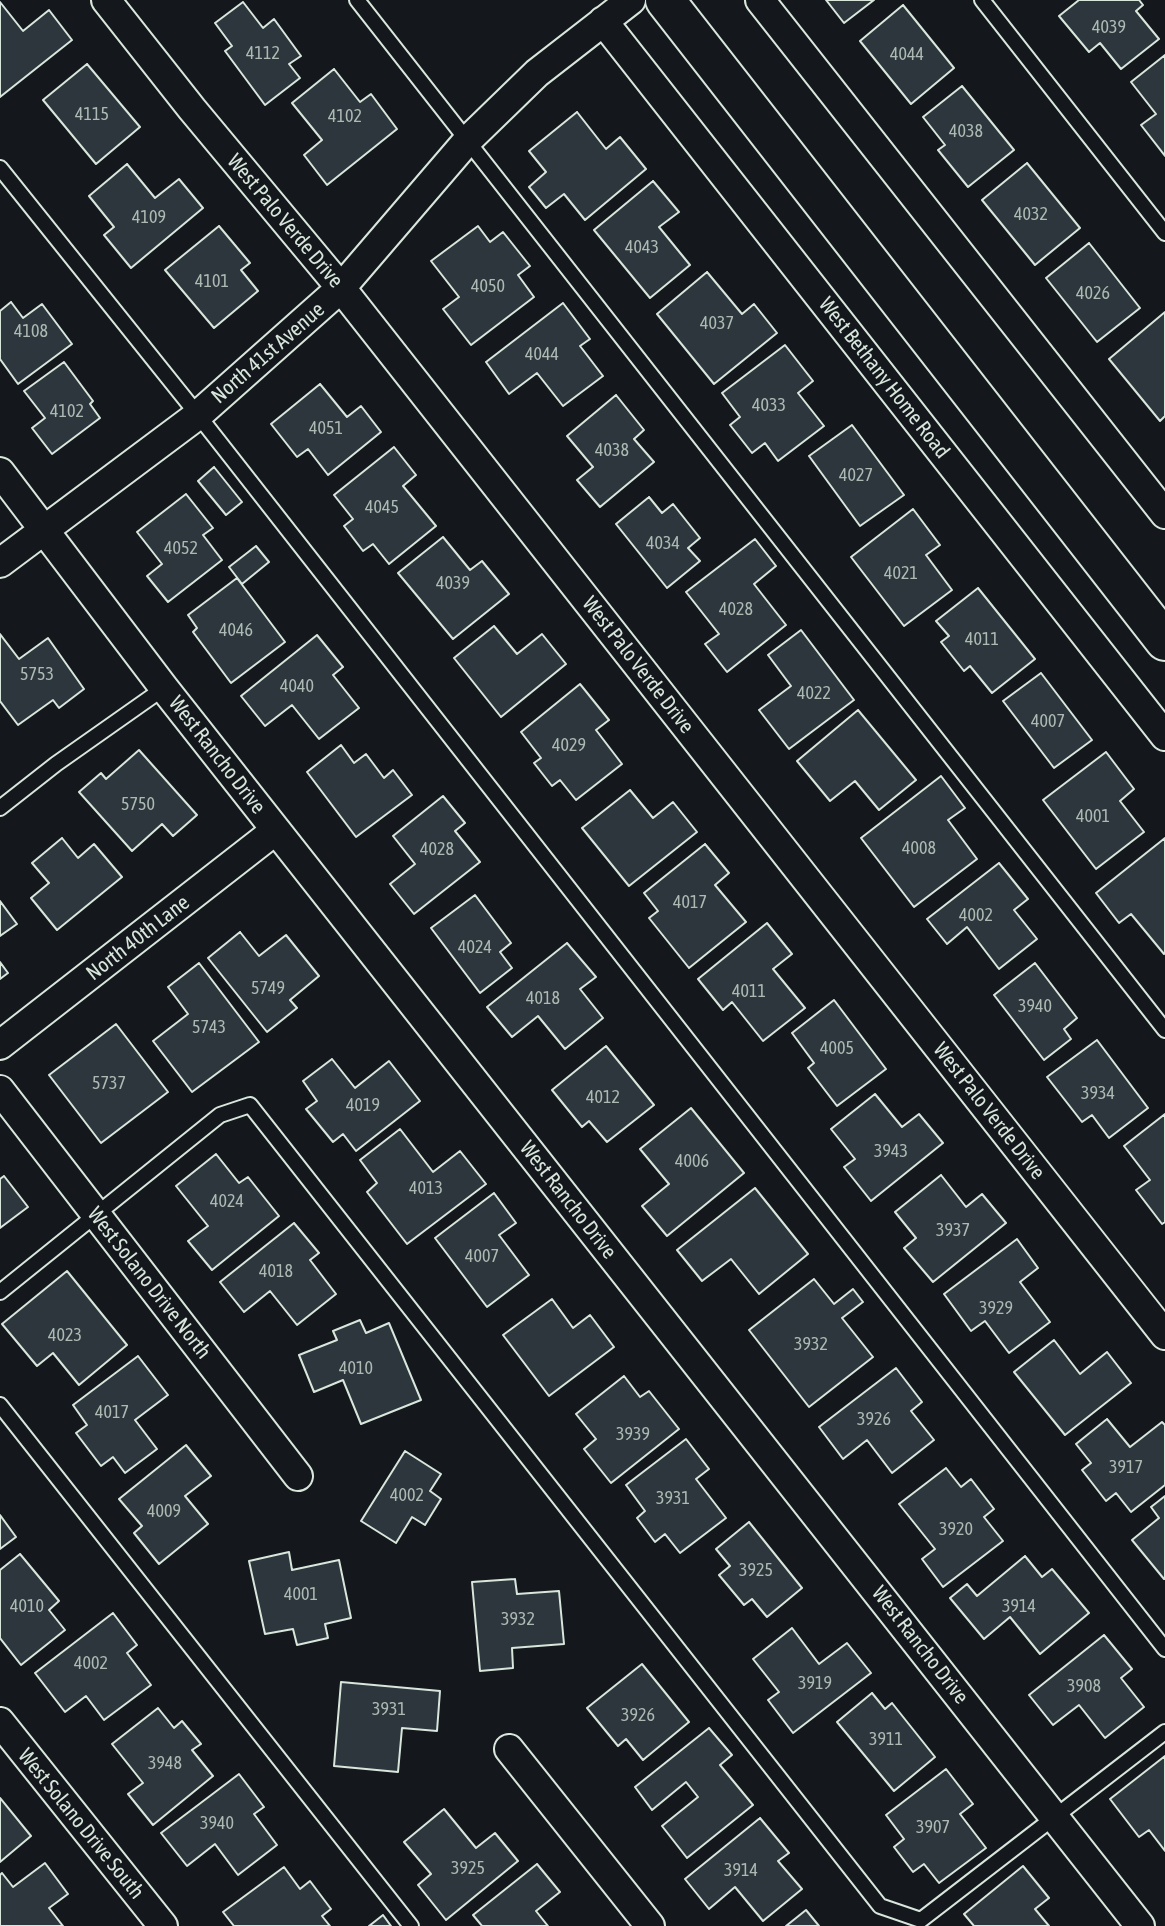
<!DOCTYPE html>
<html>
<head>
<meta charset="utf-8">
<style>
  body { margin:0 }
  canvas { display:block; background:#14181c }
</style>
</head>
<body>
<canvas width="1165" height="1926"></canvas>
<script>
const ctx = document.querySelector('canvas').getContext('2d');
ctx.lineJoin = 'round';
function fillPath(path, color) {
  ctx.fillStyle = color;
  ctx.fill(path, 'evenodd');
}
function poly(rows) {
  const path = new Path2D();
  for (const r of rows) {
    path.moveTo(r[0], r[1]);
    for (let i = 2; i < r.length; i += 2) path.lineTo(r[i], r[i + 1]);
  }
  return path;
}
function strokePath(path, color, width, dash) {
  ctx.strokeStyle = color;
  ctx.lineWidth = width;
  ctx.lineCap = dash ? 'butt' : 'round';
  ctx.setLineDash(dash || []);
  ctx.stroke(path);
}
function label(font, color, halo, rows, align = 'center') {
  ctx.font = font + ' "Asap Condensed",sans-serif';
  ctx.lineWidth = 5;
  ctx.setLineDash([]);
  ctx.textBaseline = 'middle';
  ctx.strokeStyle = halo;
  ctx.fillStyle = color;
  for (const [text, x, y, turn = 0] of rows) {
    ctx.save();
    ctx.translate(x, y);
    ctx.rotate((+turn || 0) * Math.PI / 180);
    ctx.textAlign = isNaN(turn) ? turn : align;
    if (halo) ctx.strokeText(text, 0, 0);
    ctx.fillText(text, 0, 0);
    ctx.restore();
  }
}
const building = poly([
  [826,0,874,0,844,23,826,0],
  [1079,0,1139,0,1143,5,1136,11,1159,39,1121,69,1100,43,1089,52,1059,16,1079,0],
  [0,2,23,31,49,10,72,40,0,97,0,2],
  [243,2,263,28,274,19,301,56,289,64,300,78,265,105,225,51,232,46,215,23,243,2],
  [903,5,954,68,911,104,860,41,903,5],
  [1165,55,1165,156,1141,125,1156,114,1131,82,1165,55],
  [87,64,140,127,96,164,43,100,87,64],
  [334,69,360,102,371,94,397,129,327,185,304,155,322,140,292,103,334,69],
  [962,86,1014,150,968,187,938,150,945,145,923,117,962,86],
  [577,112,606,149,620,137,646,169,585,220,564,194,546,208,529,187,546,172,529,151,577,112],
  [1027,163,1080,228,1035,265,982,200,1027,163],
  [127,164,155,198,179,179,203,208,131,268,104,235,114,227,89,196,127,164],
  [653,181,679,212,659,227,690,265,650,298,594,230,653,181],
  [219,226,250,263,241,270,258,291,214,328,165,270,219,226],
  [478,226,490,242,503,232,530,266,518,275,534,297,471,345,443,309,459,297,431,261,478,226],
  [1089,243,1140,308,1097,342,1046,278,1089,243],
  [707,272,742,314,754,304,777,333,714,384,657,314,707,272],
  [11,302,23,318,42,304,72,344,18,384,0,359,0,311,11,302],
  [563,303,590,339,580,346,603,376,563,406,537,373,509,394,486,362,563,303],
  [1165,312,1165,416,1160,421,1109,359,1165,312],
  [785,345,813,381,798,393,824,426,778,461,765,443,752,453,730,425,740,417,722,393,785,345],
  [64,362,93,401,90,404,100,418,52,454,32,428,45,418,24,391,64,362],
  [320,384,347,417,361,406,381,432,328,475,308,449,297,457,271,424,320,384],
  [616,395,644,430,634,439,654,462,600,507,577,480,593,467,567,436,616,395],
  [852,425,904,495,860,526,809,456,852,425],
  [394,447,416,475,403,486,436,526,389,564,373,544,363,551,344,526,353,519,334,495,394,447],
  [214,467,242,502,226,515,198,481,214,467],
  [186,494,213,528,203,535,222,560,168,602,147,576,162,564,137,532,186,494],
  [649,497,662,513,673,504,700,538,688,548,700,561,667,588,616,524,649,497],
  [913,509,940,545,926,555,952,590,904,626,851,557,913,509],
  [443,537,470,570,482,561,509,594,453,639,398,573,443,537],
  [755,539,776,566,754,584,786,625,727,672,705,644,719,634,686,592,755,539],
  [256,546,269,562,242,584,229,567,256,546],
  [237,578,285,642,231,683,193,632,197,628,188,615,237,578],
  [978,588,1035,659,992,693,970,666,964,671,941,642,949,636,936,621,978,588],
  [494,626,517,654,542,634,566,664,501,717,454,658,494,626],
  [801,630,854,700,789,749,759,710,791,686,768,655,801,630],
  [0,634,19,659,48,638,84,689,59,708,53,700,18,725,0,701,0,634],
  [317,635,343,667,333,675,359,708,319,739,292,705,265,726,241,696,317,635],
  [1041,673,1092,740,1054,768,1003,701,1041,673],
  [580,684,609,720,596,730,622,764,576,800,560,780,552,786,534,763,541,758,521,732,580,684],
  [858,710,916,780,879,810,855,781,830,801,797,761,858,710],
  [341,745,354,763,366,754,384,778,393,770,412,795,356,837,307,772,341,745],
  [139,750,197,815,173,836,162,824,132,851,79,792,101,773,106,779,139,750],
  [1106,752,1134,789,1120,801,1144,832,1096,869,1043,800,1106,752],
  [941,776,965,808,948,820,977,859,914,907,861,838,941,776],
  [630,790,653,818,673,802,697,832,629,886,582,828,630,790],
  [443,796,465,823,455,831,480,862,414,914,390,884,415,864,393,836,443,796],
  [62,838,78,858,94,844,122,877,57,930,31,898,49,883,32,863,62,838],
  [1165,838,1165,953,1164,954,1131,914,1119,923,1096,893,1165,838],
  [705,844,729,873,715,885,746,922,689,968,649,918,658,911,644,893,705,844],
  [999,863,1028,899,1014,910,1037,939,999,969,967,927,947,944,927,919,999,863],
  [475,895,511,943,500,952,512,968,480,993,431,928,475,895],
  [0,901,17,924,0,936,0,901],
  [767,923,792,954,773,969,805,1008,763,1041,732,1002,723,1010,698,979,767,923],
  [240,932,259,956,286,935,319,976,290,1000,297,1008,267,1032,208,958,240,932],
  [567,943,596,977,580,989,603,1018,565,1049,538,1016,512,1037,487,1007,567,943],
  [0,962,8,973,0,979,0,962],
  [199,963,259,1042,192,1092,153,1041,188,1014,168,987,199,963],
  [1035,963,1077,1018,1064,1029,1071,1039,1044,1060,994,995,1035,963],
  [834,1000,886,1069,837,1106,808,1068,814,1063,792,1033,834,1000],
  [116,1024,168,1092,101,1143,49,1075,116,1024],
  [1097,1040,1148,1108,1109,1138,1092,1115,1082,1122,1047,1077,1097,1040],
  [606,1046,654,1105,607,1142,589,1121,582,1127,552,1090,606,1046],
  [332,1059,355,1088,389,1061,420,1101,356,1151,343,1134,333,1142,306,1109,317,1101,303,1081,332,1059],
  [875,1094,902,1127,919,1114,943,1143,871,1201,844,1167,855,1159,831,1129,875,1094],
  [691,1108,744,1173,667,1236,642,1206,669,1184,640,1149,691,1108],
  [1165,1114,1165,1222,1162,1224,1136,1190,1150,1180,1124,1146,1165,1114],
  [400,1129,433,1172,460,1151,486,1184,407,1244,367,1192,377,1183,360,1160,400,1129],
  [216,1154,239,1183,248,1177,279,1216,212,1270,188,1241,208,1226,176,1186,216,1154],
  [941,1175,966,1207,982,1194,1006,1223,933,1282,904,1248,916,1238,895,1212,941,1175],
  [4,1176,28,1207,0,1228,0,1179,4,1176],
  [755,1188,808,1254,759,1294,731,1259,702,1281,677,1250,755,1188],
  [494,1193,516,1223,499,1235,529,1275,487,1307,435,1238,494,1193],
  [294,1223,319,1253,310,1260,336,1294,297,1325,270,1291,244,1312,220,1282,294,1223],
  [1017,1239,1038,1268,1020,1282,1050,1322,1009,1353,985,1321,971,1331,944,1294,1017,1239],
  [67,1271,127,1345,79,1385,53,1353,37,1366,2,1324,67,1271],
  [814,1279,834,1304,853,1289,863,1302,842,1318,873,1357,809,1407,749,1330,814,1279],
  [552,1299,573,1328,590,1315,614,1347,549,1396,503,1335,552,1299],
  [360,1320,366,1333,389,1323,421,1400,361,1424,343,1380,314,1392,299,1355,337,1340,333,1331,360,1320],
  [1054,1340,1080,1374,1107,1352,1131,1383,1065,1435,1014,1372,1054,1340],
  [138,1356,168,1395,135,1420,157,1449,125,1473,113,1457,101,1466,76,1433,87,1425,73,1405,138,1356],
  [896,1368,922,1402,911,1411,934,1440,892,1473,867,1440,843,1459,819,1427,896,1368],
  [624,1376,640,1397,649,1391,679,1429,611,1483,584,1449,596,1439,576,1414,624,1376],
  [1107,1419,1130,1447,1162,1422,1165,1425,1165,1485,1131,1512,1116,1493,1106,1501,1082,1470,1091,1463,1076,1444,1107,1419],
  [686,1439,709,1469,696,1479,726,1518,680,1553,665,1534,655,1542,637,1518,645,1511,626,1485,686,1439],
  [186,1445,211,1476,185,1496,208,1524,159,1564,134,1533,142,1526,119,1499,186,1445],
  [405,1451,441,1474,430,1491,441,1499,425,1525,412,1517,396,1543,361,1521,405,1451],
  [946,1468,961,1487,971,1479,994,1509,984,1517,1003,1541,943,1587,922,1559,935,1549,899,1504,946,1468],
  [1165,1496,1165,1579,1164,1579,1132,1540,1159,1518,1151,1507,1165,1496],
  [0,1515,16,1537,0,1549,0,1515],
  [749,1522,802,1588,767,1617,752,1599,744,1605,719,1575,730,1566,716,1549,749,1522],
  [289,1552,292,1570,339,1560,351,1618,325,1624,328,1638,297,1645,293,1629,265,1634,249,1561,289,1552],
  [20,1554,59,1601,49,1610,65,1630,21,1665,0,1638,0,1570,20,1554],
  [1025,1556,1042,1577,1052,1569,1089,1613,1040,1654,1010,1617,984,1639,950,1598,967,1584,977,1596,1025,1556],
  [515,1579,517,1594,559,1591,564,1644,512,1648,513,1668,480,1671,472,1582,515,1579],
  [113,1613,137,1645,127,1653,151,1685,104,1720,86,1696,65,1712,35,1673,113,1613],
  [792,1628,819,1664,847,1643,871,1673,793,1733,768,1700,779,1692,753,1659,792,1628],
  [1104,1635,1132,1669,1121,1678,1144,1707,1105,1738,1079,1705,1053,1725,1029,1695,1104,1635],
  [642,1664,689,1722,643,1760,626,1739,618,1746,587,1708,642,1664],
  [341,1682,440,1691,437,1731,402,1728,398,1772,334,1766,341,1682],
  [872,1693,885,1709,892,1703,935,1757,894,1791,837,1722,872,1693],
  [158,1708,174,1728,182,1721,201,1744,192,1750,213,1776,153,1825,128,1794,143,1783,112,1744,158,1708],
  [709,1728,732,1755,720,1765,753,1805,687,1858,662,1826,698,1797,686,1782,652,1810,635,1787,709,1728],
  [1165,1756,1165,1851,1149,1830,1139,1837,1110,1799,1165,1756],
  [946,1769,973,1804,960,1814,986,1848,939,1883,924,1864,913,1872,894,1847,904,1839,886,1815,946,1769],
  [239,1774,264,1807,254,1814,277,1845,238,1875,215,1844,187,1866,161,1833,239,1774],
  [0,1798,31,1836,0,1862,0,1798],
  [444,1809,476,1848,495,1833,518,1861,446,1920,418,1885,431,1874,404,1842,444,1809],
  [760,1818,789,1853,778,1861,802,1889,763,1921,735,1887,709,1909,685,1879,760,1818],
  [45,1863,68,1894,49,1908,63,1926,0,1926,0,1875,2,1873,13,1887,45,1863],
  [537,1864,560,1892,536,1911,548,1926,482,1926,473,1915,537,1864],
  [1023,1866,1049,1898,1035,1909,1049,1926,974,1926,964,1914,1023,1866],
  [284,1867,300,1889,310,1881,331,1909,322,1916,330,1926,234,1926,223,1912,284,1867],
  [806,1910,819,1926,786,1926,806,1910],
  [383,1915,391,1926,369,1926,383,1915]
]);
const service = poly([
  [357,0,1165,1030],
  [982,0,1165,233],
  [0,168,198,415,1165,1649],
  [0,808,56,764,164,688],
  [0,1292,220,1115,250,1105,880,1906,921,1920,1165,1732],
  [0,1405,411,1926]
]);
const minor = poly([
  [106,0,192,109,341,288,1165,1335],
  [760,0,1165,514],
  [603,21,1165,736],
  [0,472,164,688,1140,1926],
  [0,563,198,415,341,288,468,140,537,73,631,0],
  [0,1045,276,830],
  [0,1090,298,1476],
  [0,1722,163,1926],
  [509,1749,650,1926]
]);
const secondary = poly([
  [665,0,1165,641]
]);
const numberNames = [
  ["4039",1109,27],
  ["4112",263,53],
  ["4044",907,54],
  ["4115",92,114],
  ["4102",345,116],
  ["4038",966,131],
  ["4032",1031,214],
  ["4109",149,217],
  ["4043",642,247],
  ["4101",212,281],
  ["4050",488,286],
  ["4026",1093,293],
  ["4037",717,323],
  ["4108",31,331],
  ["4044",542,354],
  ["4033",769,405],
  ["4102",67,411],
  ["4051",326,428],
  ["4038",612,450],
  ["4027",856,475],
  ["4045",382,507],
  ["4034",663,543],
  ["4052",181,548],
  ["4021",901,573],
  ["4039",453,583],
  ["4028",736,609],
  ["4046",236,630],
  ["4011",982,639],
  ["5753",37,674],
  ["4040",297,686],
  ["4022",814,693],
  ["4007",1048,721],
  ["4029",569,745],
  ["5750",138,804],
  ["4001",1093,816],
  ["4008",919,848],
  ["4028",437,849],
  ["4017",690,902],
  ["4002",976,915],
  ["4024",475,947],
  ["5749",268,988],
  ["4011",749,991],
  ["4018",543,998],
  ["3940",1035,1006],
  ["5743",209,1027],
  ["4005",837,1048],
  ["5737",109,1083],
  ["3934",1098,1093],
  ["4012",603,1097],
  ["4019",363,1105],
  ["3943",891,1151],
  ["4006",692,1161],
  ["4013",426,1188],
  ["4024",227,1201],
  ["3937",953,1230],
  ["4007",482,1256],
  ["4018",276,1271],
  ["3929",996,1308],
  ["4023",65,1335],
  ["3932",811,1344],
  ["4010",356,1368],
  ["4017",112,1412],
  ["3926",874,1419],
  ["3939",633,1434],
  ["3917",1126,1467],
  ["4002",407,1495],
  ["3931",673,1498],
  ["4009",164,1511],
  ["3920",956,1529],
  ["3925",756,1570],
  ["4001",301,1594],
  ["4010",27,1606],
  ["3914",1019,1606],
  ["3932",518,1619],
  ["4002",91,1663],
  ["3919",815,1683],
  ["3908",1084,1686],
  ["3931",389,1709],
  ["3926",638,1715],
  ["3911",886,1739],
  ["3948",165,1763],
  ["3940",217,1823],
  ["3907",933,1827],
  ["3925",468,1868],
  ["3914",741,1870]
];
const streetNames = [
  ["West Palo Verde Drive",285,221,50],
  ["North 41st Avenue",268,353,-41],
  ["West Bethany Home Road",884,378,52],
  ["West Palo Verde Drive",638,665,52],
  ["West Rancho Drive",217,755,52],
  ["North 40th Lane",138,938,-38],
  ["West Palo Verde Drive",989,1111,52],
  ["West Rancho Drive",568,1200,52],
  ["West Solano Drive North",149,1283,52],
  ["West Rancho Drive",920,1645,52],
  ["West Solano Drive South",81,1824,51]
];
fillPath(building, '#2c363c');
strokePath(building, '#d8e6dc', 2);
strokePath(service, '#d8e6dc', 18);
strokePath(minor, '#d8e6dc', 32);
strokePath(secondary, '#d8e6dc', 42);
strokePath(service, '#14181c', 14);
strokePath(minor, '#14181c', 28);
strokePath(secondary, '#14181c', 38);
label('18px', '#adbab4', null, numberNames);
label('21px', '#d8e6dc', '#14181c', streetNames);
</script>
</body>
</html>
